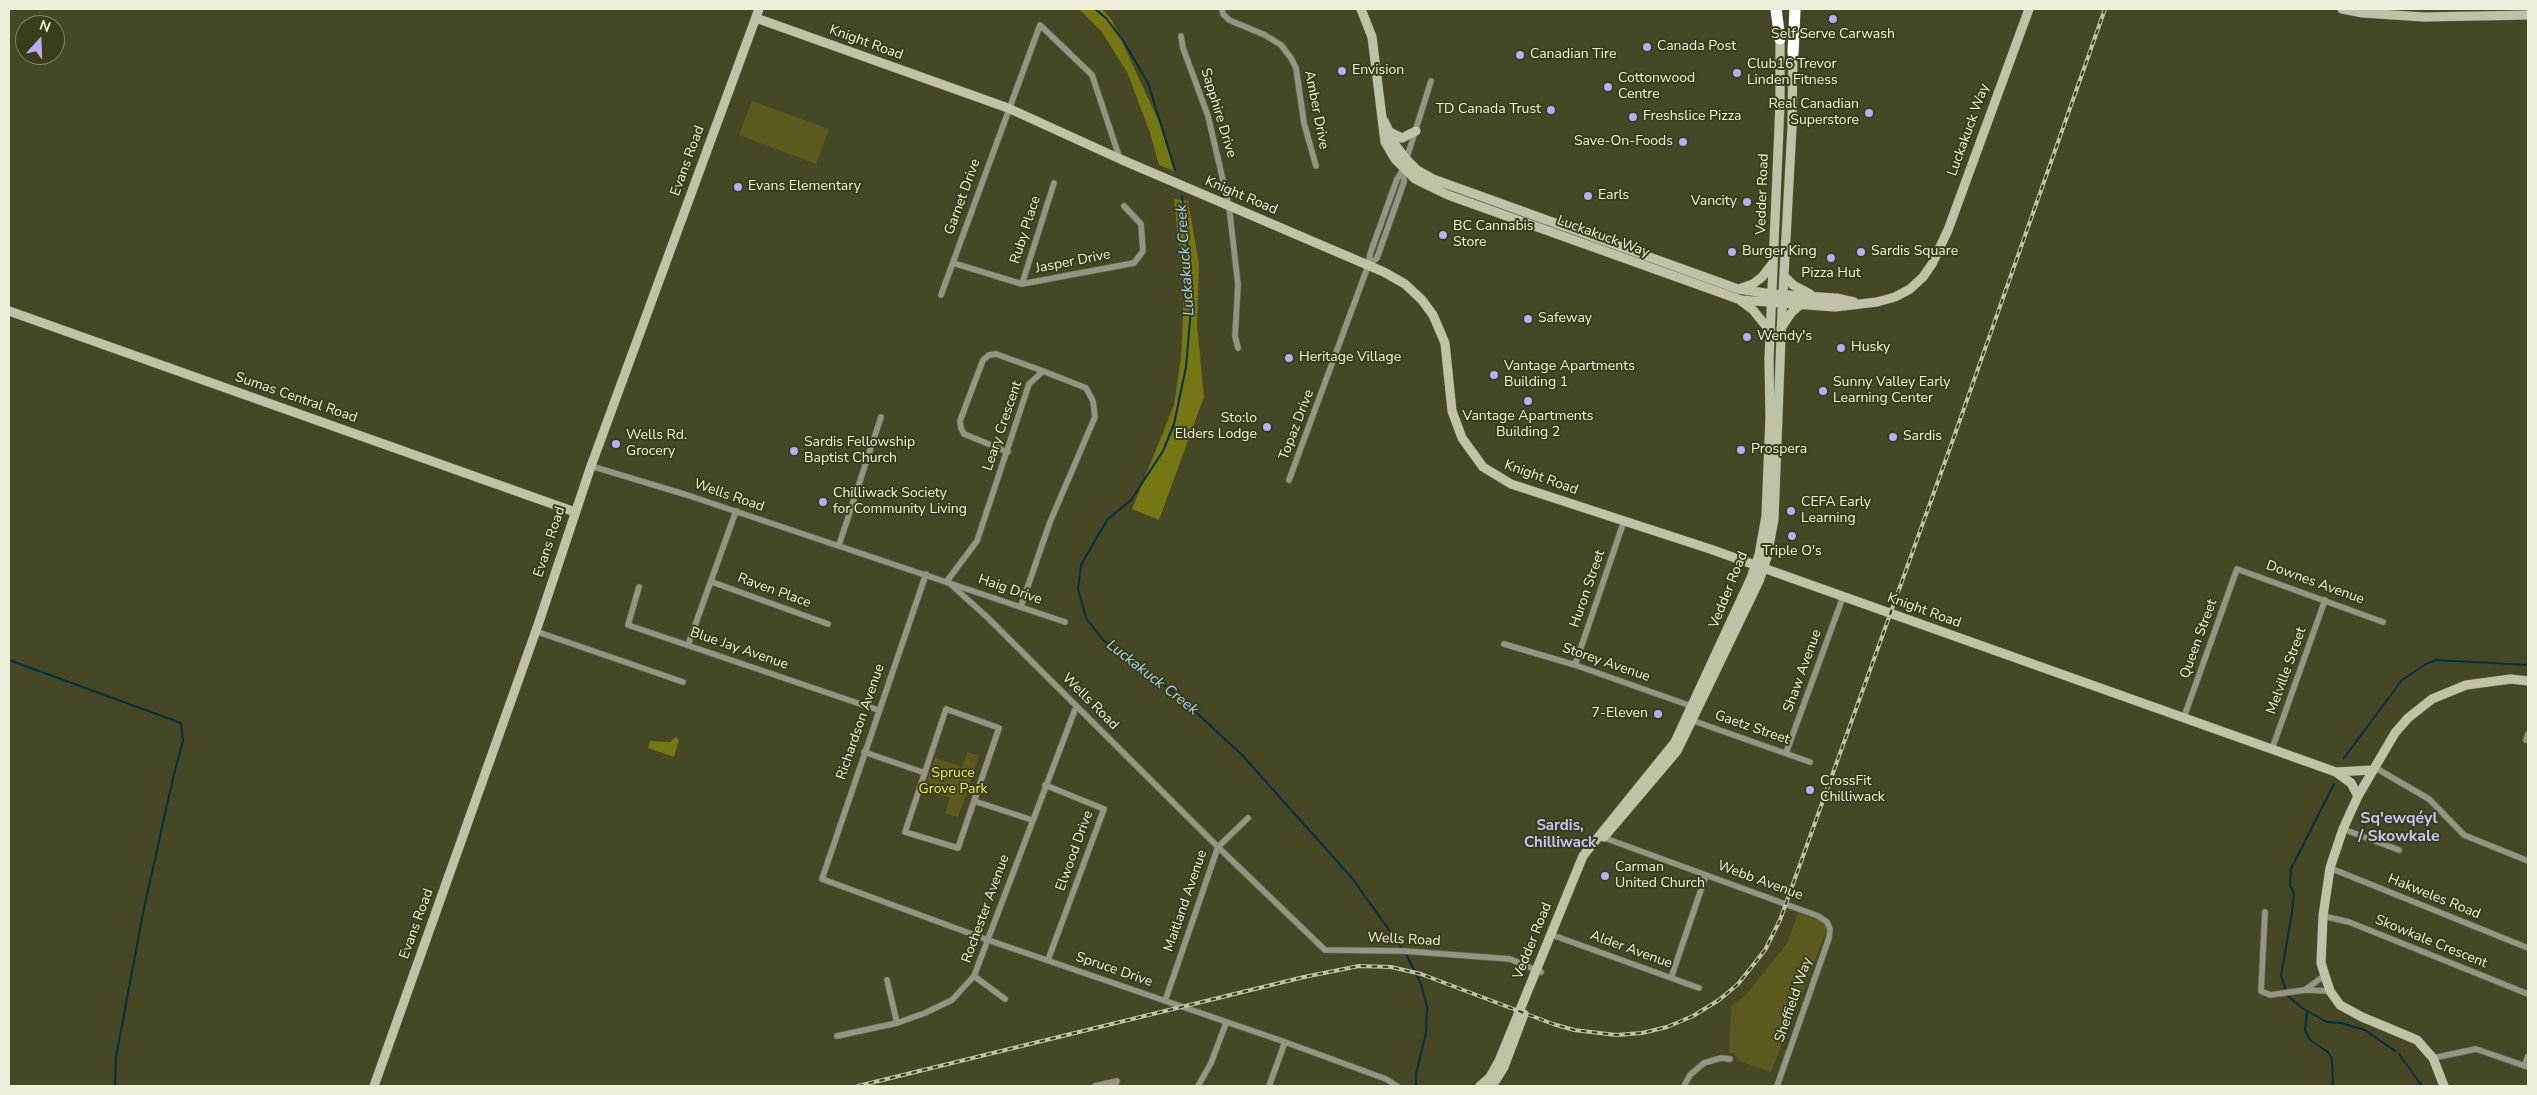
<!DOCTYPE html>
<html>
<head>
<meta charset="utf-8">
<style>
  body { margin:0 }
  #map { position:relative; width:2537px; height:1095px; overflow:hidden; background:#464725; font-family:"Nunito Sans",sans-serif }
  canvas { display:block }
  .frame { position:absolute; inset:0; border:10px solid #eef0dc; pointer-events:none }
  .north { position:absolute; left:15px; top:15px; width:50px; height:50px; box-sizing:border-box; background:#3b3d1a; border:1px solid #838568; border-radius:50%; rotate:20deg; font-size:14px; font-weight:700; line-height:20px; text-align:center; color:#eef0dc }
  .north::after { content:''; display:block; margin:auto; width:18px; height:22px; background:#b8abf7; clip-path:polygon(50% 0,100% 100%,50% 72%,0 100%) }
</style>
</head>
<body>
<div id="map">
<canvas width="2537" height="1095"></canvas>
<div class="frame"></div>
<div class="north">N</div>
</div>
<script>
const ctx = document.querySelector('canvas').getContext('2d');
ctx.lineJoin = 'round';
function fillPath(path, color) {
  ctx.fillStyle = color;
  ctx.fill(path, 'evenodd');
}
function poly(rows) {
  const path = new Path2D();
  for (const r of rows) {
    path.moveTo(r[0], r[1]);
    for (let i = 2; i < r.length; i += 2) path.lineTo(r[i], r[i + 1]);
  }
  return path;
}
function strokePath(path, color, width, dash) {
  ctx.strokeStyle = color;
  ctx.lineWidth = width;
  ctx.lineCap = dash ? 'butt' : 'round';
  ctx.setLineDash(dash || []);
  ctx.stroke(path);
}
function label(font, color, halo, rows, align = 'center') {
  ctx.font = font + ' "Nunito Sans",sans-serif';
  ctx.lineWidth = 4;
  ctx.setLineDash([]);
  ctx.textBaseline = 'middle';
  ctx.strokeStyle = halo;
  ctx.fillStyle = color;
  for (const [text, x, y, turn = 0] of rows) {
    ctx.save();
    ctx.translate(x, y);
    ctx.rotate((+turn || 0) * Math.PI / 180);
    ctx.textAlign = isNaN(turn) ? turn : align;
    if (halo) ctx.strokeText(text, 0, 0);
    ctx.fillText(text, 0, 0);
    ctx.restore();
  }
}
const green = poly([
  [752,101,829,129,816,164,739,135],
  [967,752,979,756,958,817,945,813,950,798,924,790,935,758,962,767],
  [1798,913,1822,922,1827,929,1771,1072,1739,1061,1734,1053,1729,1053,1731,1006,1746,995,1788,942]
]);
const forest = poly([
  [1079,9,1102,9,1112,20,1161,126,1174,171,1159,165,1150,133,1128,74,1102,32],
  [1174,199,1188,201,1199,264,1197,324,1204,397,1159,520,1132,509,1174,405,1181,357,1184,294],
  [676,737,679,740,674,757,648,748,650,741,670,742]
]);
const stream = poly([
  [1095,9,1106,18,1124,42,1148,83,1175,170],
  [1182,196,1190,269,1191,309,1186,367,1174,424,1163,451,1131,500,1107,520,1081,565,1078,589,1086,618,1103,640,1175,693,1242,755,1352,878,1402,948],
  [9,660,181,723,183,741,173,778,143,913,116,1057,115,1086],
  [2344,758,2402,680,2426,664,2436,660,2528,665],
  [2334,784,2291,869,2290,886,2294,893,2292,912,2281,976,2288,996,2302,1008,2327,1022,2341,1023,2365,1030,2395,1051],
  [1405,952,1421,984,1427,1007,1426,1032,1416,1074,1416,1086],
  [2307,1011,2305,1030,2310,1040,2328,1052,2332,1059,2333,1086],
  [2399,1054,2422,1086]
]);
const street = poly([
  [1222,9,1223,14,1229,20,1265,35,1281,45,1291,58,1296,68,1304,123,1316,166],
  [1181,36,1183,48,1208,116,1229,206,1238,285,1235,336,1238,348],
  [953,263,1022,284,1134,263,1143,251,1141,224,1124,206],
  [1368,266,1377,258,1404,182,1403,170],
  [1022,284,1054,183],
  [941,295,1040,25,1092,75,1120,159],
  [1008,452,964,434,961,428,960,421,983,360,989,355,996,354,1043,371],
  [591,466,687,495,1065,622],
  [1289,480,1368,266,1370,254,1397,179,1403,170,1431,81],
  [839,545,881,417],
  [926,574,822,879,988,940,1285,1042,1386,1079,1397,1086],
  [947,581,987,617,1218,847,1325,950,1404,951,1510,959,1541,972],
  [947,581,977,541,1029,384,1043,371,1086,388,1093,401,1095,417,1050,522,1021,606],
  [712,582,828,624],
  [639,587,628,625,878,710],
  [535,631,683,682],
  [1504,644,1575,665,1694,707],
  [688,645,736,511],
  [1575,665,1624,521],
  [946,709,999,728,958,848,905,832,946,709],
  [2184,717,2237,569,2383,622],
  [1691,720,1810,762],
  [2526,740,2528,734],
  [2272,749,2325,600],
  [864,752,925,773],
  [1786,753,1843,597],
  [2374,767,2429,799,2464,835,2528,861],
  [1045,785,1104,809,1048,960],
  [974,801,1032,820],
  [2343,829,2399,850],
  [1602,837,1818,916,1827,922,1830,929,1829,938,1777,1086],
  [2330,868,2528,948],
  [2265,912,2261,991,2270,995,2305,990,2330,991],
  [2323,916,2349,922,2528,994],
  [1555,936,1699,988],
  [974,976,1005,999],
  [1671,978,1706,875],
  [887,980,897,1023],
  [2305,990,2325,975],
  [1165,1001,1218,847,1248,818],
  [837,1036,897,1023,925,1013,952,1000,974,976,1076,707],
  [2433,1058,2476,1049,2528,1067],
  [2524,1066,2528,1056],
  [1095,1086,1117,1081,1115,1086],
  [1198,1086,1211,1063,1226,1023],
  [1269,1086,1285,1042],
  [1684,1086,1690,1075,1704,1063,1721,1058,1730,1059]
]);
const secondary = poly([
  [1361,9,1372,37,1385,142,1395,159,1415,179,1448,195,1741,300,1835,307,1877,302,1895,297,1910,289,1923,277,1932,264,1948,230,2029,9],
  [2342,9,2363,13,2424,17,2528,15],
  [756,18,1008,108,1120,159,1384,272,1405,284,1422,300,1433,315,1445,343,1452,411,1462,438,1483,467,1511,484,1710,549,2336,772,2351,783,2358,796],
  [1384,121,1396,146,1407,160,1417,170,1433,179,1738,289,1772,294,1836,298,1854,302],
  [1390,132,1402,138,1416,131],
  [1784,276,1793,285,1810,294],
  [1739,289,1753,284,1762,277,1773,263],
  [1741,301,1753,310,1770,331],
  [9,311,575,512],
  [1781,328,1791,313,1800,305],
  [2336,772,2372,770],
  [1604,837,1677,751,1759,581,1767,557,1774,519,1782,311,1792,127,1793,48],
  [374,1086,538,625,591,466,759,9],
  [1480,1086,1490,1077,1499,1061,1583,856,1675,742,1751,578,1759,555,1766,516,1770,417,1769,359,1780,104,1780,34],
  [1492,1086,1504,1067,1524,1014],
  [2444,1086,2433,1058,2417,1040,2362,1017,2340,1005,2330,991,2321,963,2323,916,2330,868,2343,829,2358,796,2395,733,2408,718,2432,699,2466,685,2511,679,2528,681]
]);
const highway = poly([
  [1776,9,1780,39],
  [1793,53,1795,9]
]);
const rail = poly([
  [858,1086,1304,977,1359,966,1391,967,1421,974,1553,1024,1574,1030,1616,1035,1642,1033,1667,1027,1693,1016,1719,1000,1738,984,1765,950,1780,920,1955,434,2105,9]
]);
const markers = [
  [1833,19,5,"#b8abf7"],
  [1647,47,5,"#b8abf7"],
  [1520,55,5,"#b8abf7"],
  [1342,71,5,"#b8abf7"],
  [1737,73,5,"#b8abf7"],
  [1608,87,5,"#b8abf7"],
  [1551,110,5,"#b8abf7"],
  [1869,113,5,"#b8abf7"],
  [1633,117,5,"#b8abf7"],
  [1683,142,5,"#b8abf7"],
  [738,187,5,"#b8abf7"],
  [1588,196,5,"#b8abf7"],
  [1747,202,5,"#b8abf7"],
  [1443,235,5,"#b8abf7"],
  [1732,252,5,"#b8abf7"],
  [1861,252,5,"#b8abf7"],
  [1831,258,5,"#b8abf7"],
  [1528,319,5,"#b8abf7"],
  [1747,337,5,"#b8abf7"],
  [1841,348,5,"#b8abf7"],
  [1289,358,5,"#b8abf7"],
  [1494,375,5,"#b8abf7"],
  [1823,391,5,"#b8abf7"],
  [1528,401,5,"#b8abf7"],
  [1267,427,5,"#b8abf7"],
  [1893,437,5,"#b8abf7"],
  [616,444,5,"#b8abf7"],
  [1741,450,5,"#b8abf7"],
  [794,451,5,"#b8abf7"],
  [823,502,5,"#b8abf7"],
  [1791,511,5,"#b8abf7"],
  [1792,536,5,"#b8abf7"],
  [1658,714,5,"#b8abf7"],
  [1810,790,5,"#b8abf7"],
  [1605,876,5,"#b8abf7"]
];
const poiNames = [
  ["Self Serve Carwash",1833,35,"center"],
  ["Canada Post",1657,47],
  ["Canadian Tire",1530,55],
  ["Club16 Trevor",1747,65],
  ["Linden Fitness",1747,81],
  ["Envision",1352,71],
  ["Cottonwood",1618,79],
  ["Centre",1618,95],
  ["Real Canadian",1859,105,"right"],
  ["Superstore",1859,121,"right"],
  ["TD Canada Trust",1541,110,"right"],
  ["Freshslice Pizza",1643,117],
  ["Save-On-Foods",1673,142,"right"],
  ["Evans Elementary",748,187],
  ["Earls",1598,196],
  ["Vancity",1737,202,"right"],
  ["BC Cannabis",1453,227],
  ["Store",1453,243],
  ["Burger King",1742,252],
  ["Sardis Square",1871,252],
  ["Pizza Hut",1831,274,"center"],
  ["Safeway",1538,319],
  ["Wendy's",1757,337],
  ["Husky",1851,348],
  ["Heritage Village",1299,358],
  ["Vantage Apartments",1504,367],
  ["Building 1",1504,383],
  ["Sunny Valley Early",1833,383],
  ["Learning Center",1833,399],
  ["Vantage Apartments",1528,417,"center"],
  ["Building 2",1528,433,"center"],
  ["Sto:lo",1257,419,"right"],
  ["Elders Lodge",1257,435,"right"],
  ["Wells Rd.",626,436],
  ["Grocery",626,452],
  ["Sardis",1903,437],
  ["Sardis Fellowship",804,443],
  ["Baptist Church",804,459],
  ["Prospera",1751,450],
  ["Chilliwack Society",833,494],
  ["for Community Living",833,510],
  ["CEFA Early",1801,503],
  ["Learning",1801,519],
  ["Triple O's",1792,552,"center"],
  ["7-Eleven",1648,714,"right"],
  ["CrossFit",1820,782],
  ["Chilliwack",1820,798],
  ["Carman",1615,868],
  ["United Church",1615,884]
];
const streetNames = [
  ["Knight Road",866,43,20],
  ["Amber Drive",1316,110,79],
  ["Sapphire Drive",1218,113,73],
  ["Luckakuck Way",1969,130,-70],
  ["Evans Road",688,161,-70],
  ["Vedder Road",1763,194,-88],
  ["Knight Road",1241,196,23],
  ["Garnet Drive",963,197,-70],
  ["Ruby Place",1026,230,-72],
  ["Luckakuck Way",1603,237,20],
  ["Jasper Drive",1073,262,-11],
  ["Sumas Central Road",296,398,19],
  ["Topaz Drive",1297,425,-69],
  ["Leary Crescent",1003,426,-71],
  ["Knight Road",1541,478,20],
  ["Wells Road",729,496,19],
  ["Evans Road",550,542,-72],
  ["Downes Avenue",2315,583,20],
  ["Huron Street",1588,589,-71],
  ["Haig Drive",1010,590,19],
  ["Vedder Road",1729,590,-68],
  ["Raven Place",774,591,20],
  ["Knight Road",1924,611,20],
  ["Queen Street",2199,639,-70],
  ["Blue Jay Avenue",739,649,19],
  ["Storey Avenue",1606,663,19],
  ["Shaw Avenue",1803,671,-70],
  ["Melville Street",2287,671,-70],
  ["Wells Road",1090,702,45],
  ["Richardson Avenue",861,722,-71],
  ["Gaetz Street",1752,728,19],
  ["Elwood Drive",1075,851,-70],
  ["Webb Avenue",1760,881,20],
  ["Hakweles Road",2434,897,22],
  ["Maitland Avenue",1186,901,-71],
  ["Rochester Avenue",986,909,-70],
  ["Evans Road",417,924,-70],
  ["Wells Road",1404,940,3],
  ["Vedder Road",1533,941,-68],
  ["Skowkale Crescent",2431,942,22],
  ["Alder Avenue",1631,950,20],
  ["Spruce Drive",1114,970,19],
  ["Sheffield Way",1794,1000,-71]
];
const parkNames = [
  ["Spruce",953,774],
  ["Grove Park",953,790]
];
const waterNames = [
  ["Luckakuck Creek",1186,260,-94],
  ["Luckakuck Creek",1152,678,38]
];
const neighbourhoodNames = [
  ["Sardis,",1560,826],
  ["Chilliwack",1560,843]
];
const quarterNames = [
  ["Sq'ewqéyl",2399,819],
  ["/ Skowkale",2399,837]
];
fillPath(green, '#5a5c1f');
fillPath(forest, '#757713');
strokePath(stream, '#023043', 2);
strokePath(street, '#646546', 7);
strokePath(secondary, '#646546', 10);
strokePath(highway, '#646546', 12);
strokePath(street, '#949585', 5.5);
strokePath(secondary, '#c0c2a8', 9);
strokePath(highway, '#fff', 11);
strokePath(rail, '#bfc1a9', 4);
strokePath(rail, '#3b3d1a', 2, [5.5]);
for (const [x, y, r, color] of markers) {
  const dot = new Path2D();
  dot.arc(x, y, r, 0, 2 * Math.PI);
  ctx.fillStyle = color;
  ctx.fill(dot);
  strokePath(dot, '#3b3d1a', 2);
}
label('14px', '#eef0dc', '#3b3d1a', poiNames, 'left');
label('14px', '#eef0dc', '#3b3d1a', streetNames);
label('14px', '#e8ed50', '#3b3d1a', parkNames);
label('italic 15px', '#9fd6f2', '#3b3d1a', waterNames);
label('bold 15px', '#c9c1fa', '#3b3d1a', neighbourhoodNames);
label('bold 16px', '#c9c1fa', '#3b3d1a', quarterNames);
</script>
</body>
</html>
